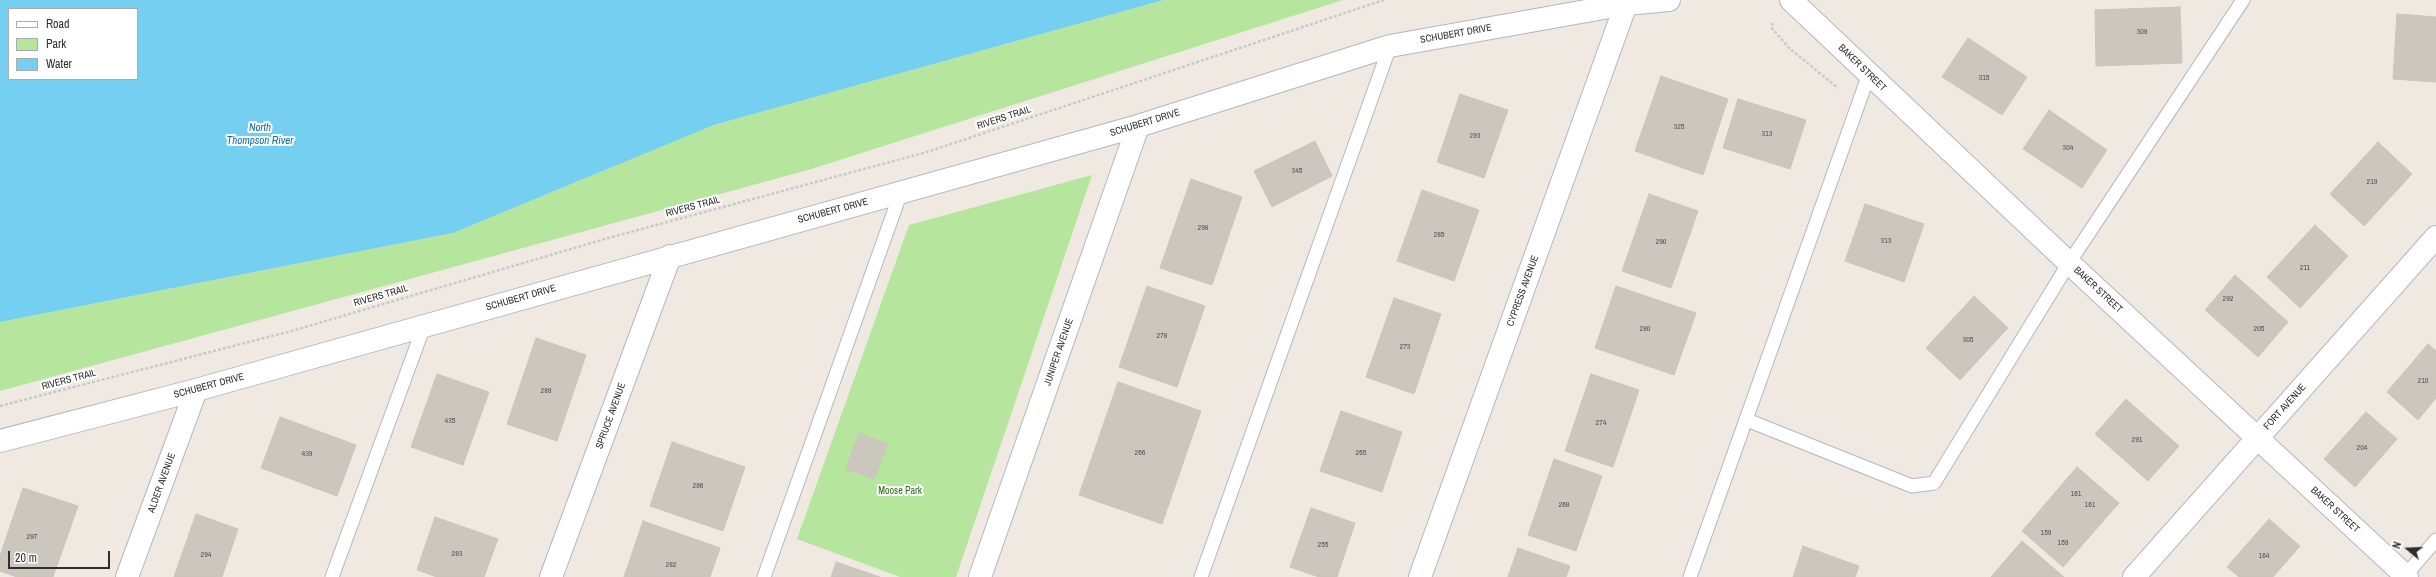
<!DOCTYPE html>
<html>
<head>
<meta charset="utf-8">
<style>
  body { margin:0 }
  #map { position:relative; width:2436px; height:577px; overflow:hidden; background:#efe9e1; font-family:"Archivo Narrow",sans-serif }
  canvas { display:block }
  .legend { position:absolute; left:8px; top:8px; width:130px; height:72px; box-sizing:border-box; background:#fff; border:1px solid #ababab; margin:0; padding:5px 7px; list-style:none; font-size:12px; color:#2e2e2e }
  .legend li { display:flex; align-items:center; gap:8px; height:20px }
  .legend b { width:20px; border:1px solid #ababab }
  .north { position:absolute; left:2388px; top:529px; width:40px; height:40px; -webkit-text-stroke:3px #fff; paint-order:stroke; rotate:289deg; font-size:11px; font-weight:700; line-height:16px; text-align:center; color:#2e2e2e }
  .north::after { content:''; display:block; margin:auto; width:14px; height:18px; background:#2e2e2e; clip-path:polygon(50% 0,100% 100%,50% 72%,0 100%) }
  .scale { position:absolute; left:8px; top:551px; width:102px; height:18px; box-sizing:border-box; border:2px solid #2e2e2e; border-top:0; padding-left:5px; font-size:12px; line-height:14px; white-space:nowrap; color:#2e2e2e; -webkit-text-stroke:3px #fff; paint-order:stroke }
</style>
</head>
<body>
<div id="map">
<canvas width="2436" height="577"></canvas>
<ul class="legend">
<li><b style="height:5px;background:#fff"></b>Road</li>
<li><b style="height:11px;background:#b6e59e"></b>Park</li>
<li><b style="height:11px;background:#75cff0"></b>Water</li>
</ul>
<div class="north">N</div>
<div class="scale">20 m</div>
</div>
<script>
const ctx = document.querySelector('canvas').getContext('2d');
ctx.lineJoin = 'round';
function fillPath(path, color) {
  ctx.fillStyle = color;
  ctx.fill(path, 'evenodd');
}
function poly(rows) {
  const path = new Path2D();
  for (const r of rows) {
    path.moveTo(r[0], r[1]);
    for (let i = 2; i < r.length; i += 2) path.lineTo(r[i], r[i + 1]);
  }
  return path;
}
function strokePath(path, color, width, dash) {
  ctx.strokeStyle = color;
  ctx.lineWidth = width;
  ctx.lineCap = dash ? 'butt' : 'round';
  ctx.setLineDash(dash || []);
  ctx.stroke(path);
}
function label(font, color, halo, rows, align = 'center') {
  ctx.font = font + ' "Archivo Narrow",sans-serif';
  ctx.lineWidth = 4;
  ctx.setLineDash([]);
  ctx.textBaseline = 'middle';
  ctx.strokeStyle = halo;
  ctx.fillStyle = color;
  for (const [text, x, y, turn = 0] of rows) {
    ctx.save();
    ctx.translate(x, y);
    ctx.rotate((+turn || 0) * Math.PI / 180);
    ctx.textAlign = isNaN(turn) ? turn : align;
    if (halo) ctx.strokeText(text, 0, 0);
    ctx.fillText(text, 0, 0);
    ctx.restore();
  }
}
const green = poly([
  [1164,0,1343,0,808,170,0,391,0,322,453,233,714,125],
  [1092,175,956,577,900,577,797,539,909,225]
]);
const water = poly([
  [0,0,1164,0,714,125,453,233,0,322],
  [9,9,137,9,137,79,9,79]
]);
const building = poly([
  [2180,7,2182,63,2096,66,2095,10,2180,7],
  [2397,14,2436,17,2436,82,2393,79,2397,14],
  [1968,38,2027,77,2002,115,1942,77,1968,38],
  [1661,76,1728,99,1703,175,1635,151,1661,76],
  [1460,94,1508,110,1484,178,1437,162,1460,94],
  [1738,99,1806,120,1790,169,1723,148,1738,99],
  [2049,110,2107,150,2082,188,2023,149,2049,110],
  [1315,141,1332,176,1272,207,1254,171,1315,141],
  [2378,142,2412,174,2364,226,2330,194,2378,142],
  [1191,179,1242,197,1212,285,1160,268,1191,179],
  [1422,190,1479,210,1454,281,1397,261,1422,190],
  [1649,194,1698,211,1671,288,1622,271,1649,194],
  [1865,204,1924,224,1904,282,1845,261,1865,204],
  [2315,225,2348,256,2300,308,2267,277,2315,225],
  [2235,275,2288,322,2258,357,2205,310,2235,275],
  [1147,286,1205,306,1177,387,1119,367,1147,286],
  [1616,286,1696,313,1674,375,1595,348,1616,286],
  [1974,296,2008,328,1960,380,1926,348,1974,296],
  [1394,298,1441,314,1414,394,1366,377,1394,298],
  [536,338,586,355,557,441,507,424,536,338],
  [2428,344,2436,351,2436,398,2418,420,2387,392,2428,344],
  [437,374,489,392,463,465,411,447,437,374],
  [1591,374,1639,390,1613,467,1565,451,1591,374],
  [1118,382,1201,411,1162,524,1079,495,1118,382],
  [2126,399,2179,446,2148,481,2095,434,2126,399],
  [1341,411,1402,432,1382,492,1320,471,1341,411],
  [2366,412,2397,439,2355,487,2324,459,2366,412],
  [280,417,356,445,337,496,261,468,280,417],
  [859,433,888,444,874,479,846,469,859,433],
  [672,442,745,467,723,531,650,506,672,442],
  [1554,459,1602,476,1576,551,1528,535,1554,459],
  [2077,467,2119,503,2063,567,2022,531,2077,467],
  [23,488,78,506,53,577,17,577,0,571,0,556,23,488],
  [1311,508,1355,523,1337,577,1319,577,1290,567,1311,508],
  [196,514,238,529,222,577,174,577,196,514],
  [435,517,498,539,484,577,437,577,417,570,435,517],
  [2269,519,2300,546,2273,577,2239,577,2227,567,2269,519],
  [643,521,720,548,710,577,624,577,643,521],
  [2022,541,2064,577,1991,577,2022,541],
  [1803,546,1859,566,1855,577,1793,577,1803,546],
  [1518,548,1570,566,1566,577,1508,577,1518,548],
  [836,562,880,577,831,577,836,562]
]);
const path = poly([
  [1773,23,1771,27,1789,48,1838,88],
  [0,406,288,332,612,237,927,152,1384,0]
]);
const service = poly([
  [1747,420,1912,486,1934,483,2069,263,2243,0],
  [332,577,424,326],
  [764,577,901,192],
  [1201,577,1390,46],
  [1690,577,1869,74],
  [2404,577,2436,540]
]);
const minor = poly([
  [1791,0,2069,263,2407,577],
  [0,441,196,390,1138,126,1390,46,1626,4,1669,0],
  [127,577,196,390],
  [551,577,670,256],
  [980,577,1138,126],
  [1420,577,1626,4],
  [2134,577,2436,237]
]);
const numberNames = [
  ["309",2142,32],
  ["315",1984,78],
  ["325",1679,127],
  ["313",1767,134],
  ["293",1475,136],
  ["304",2068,148],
  ["345",1297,171],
  ["219",2372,182],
  ["298",1203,228],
  ["285",1439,235],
  ["313",1886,241],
  ["290",1661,242],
  ["211",2305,268],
  ["292",2228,299],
  ["280",1645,329],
  ["205",2259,329],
  ["278",1162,336],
  ["305",1968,340],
  ["273",1405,347],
  ["210",2423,381],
  ["289",546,391],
  ["435",450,421],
  ["274",1601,423],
  ["291",2137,440],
  ["204",2362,448],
  ["266",1140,453],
  ["265",1361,453],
  ["439",307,454],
  ["286",698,486],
  ["161",2076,494],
  ["268",1564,505],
  ["161",2090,505],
  ["159",2046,533],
  ["297",32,537],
  ["159",2063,543],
  ["255",1323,545],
  ["283",457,554],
  ["294",206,555],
  ["164",2264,556],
  ["282",671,565]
];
const streetNames = [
  ["SCHUBERT DRIVE",1456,34,-10],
  ["BAKER STREET",1862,68,44],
  ["RIVERS TRAIL",1004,118,-18],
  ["SCHUBERT DRIVE",1145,123,-17],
  ["RIVERS TRAIL",693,207,-15],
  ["SCHUBERT DRIVE",833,211,-15],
  ["BAKER STREET",2098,290,43],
  ["CYPRESS AVENUE",1523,291,-70],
  ["RIVERS TRAIL",381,296,-16],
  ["SCHUBERT DRIVE",521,298,-16],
  ["JUNIPER AVENUE",1059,352,-71],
  ["RIVERS TRAIL",69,380,-15],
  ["SCHUBERT DRIVE",209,386,-15],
  ["FORT AVENUE",2285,407,-48],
  ["SPRUCE AVENUE",611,416,-70],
  ["ALDER AVENUE",162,483,-70],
  ["BAKER STREET",2335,510,43]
];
const parkNames = [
  ["Moose Park",900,491]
];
const waterNames = [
  ["North",260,128],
  ["Thompson River",260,141]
];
fillPath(green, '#b6e59e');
fillPath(water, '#75cff0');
fillPath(building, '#cbc7bf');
strokePath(building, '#cbc5ba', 1);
strokePath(service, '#b4b7c1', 15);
strokePath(minor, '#b4b7c1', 24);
strokePath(path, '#c9c9c9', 2.5, [3, 2]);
strokePath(service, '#fff', 13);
strokePath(minor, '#fff', 22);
label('8px', '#555452', null, numberNames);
label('10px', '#2e2e2e', '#fff', streetNames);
label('10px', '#2c6e1b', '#fff', parkNames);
label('italic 11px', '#0d6fa3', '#fff', waterNames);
</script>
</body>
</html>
